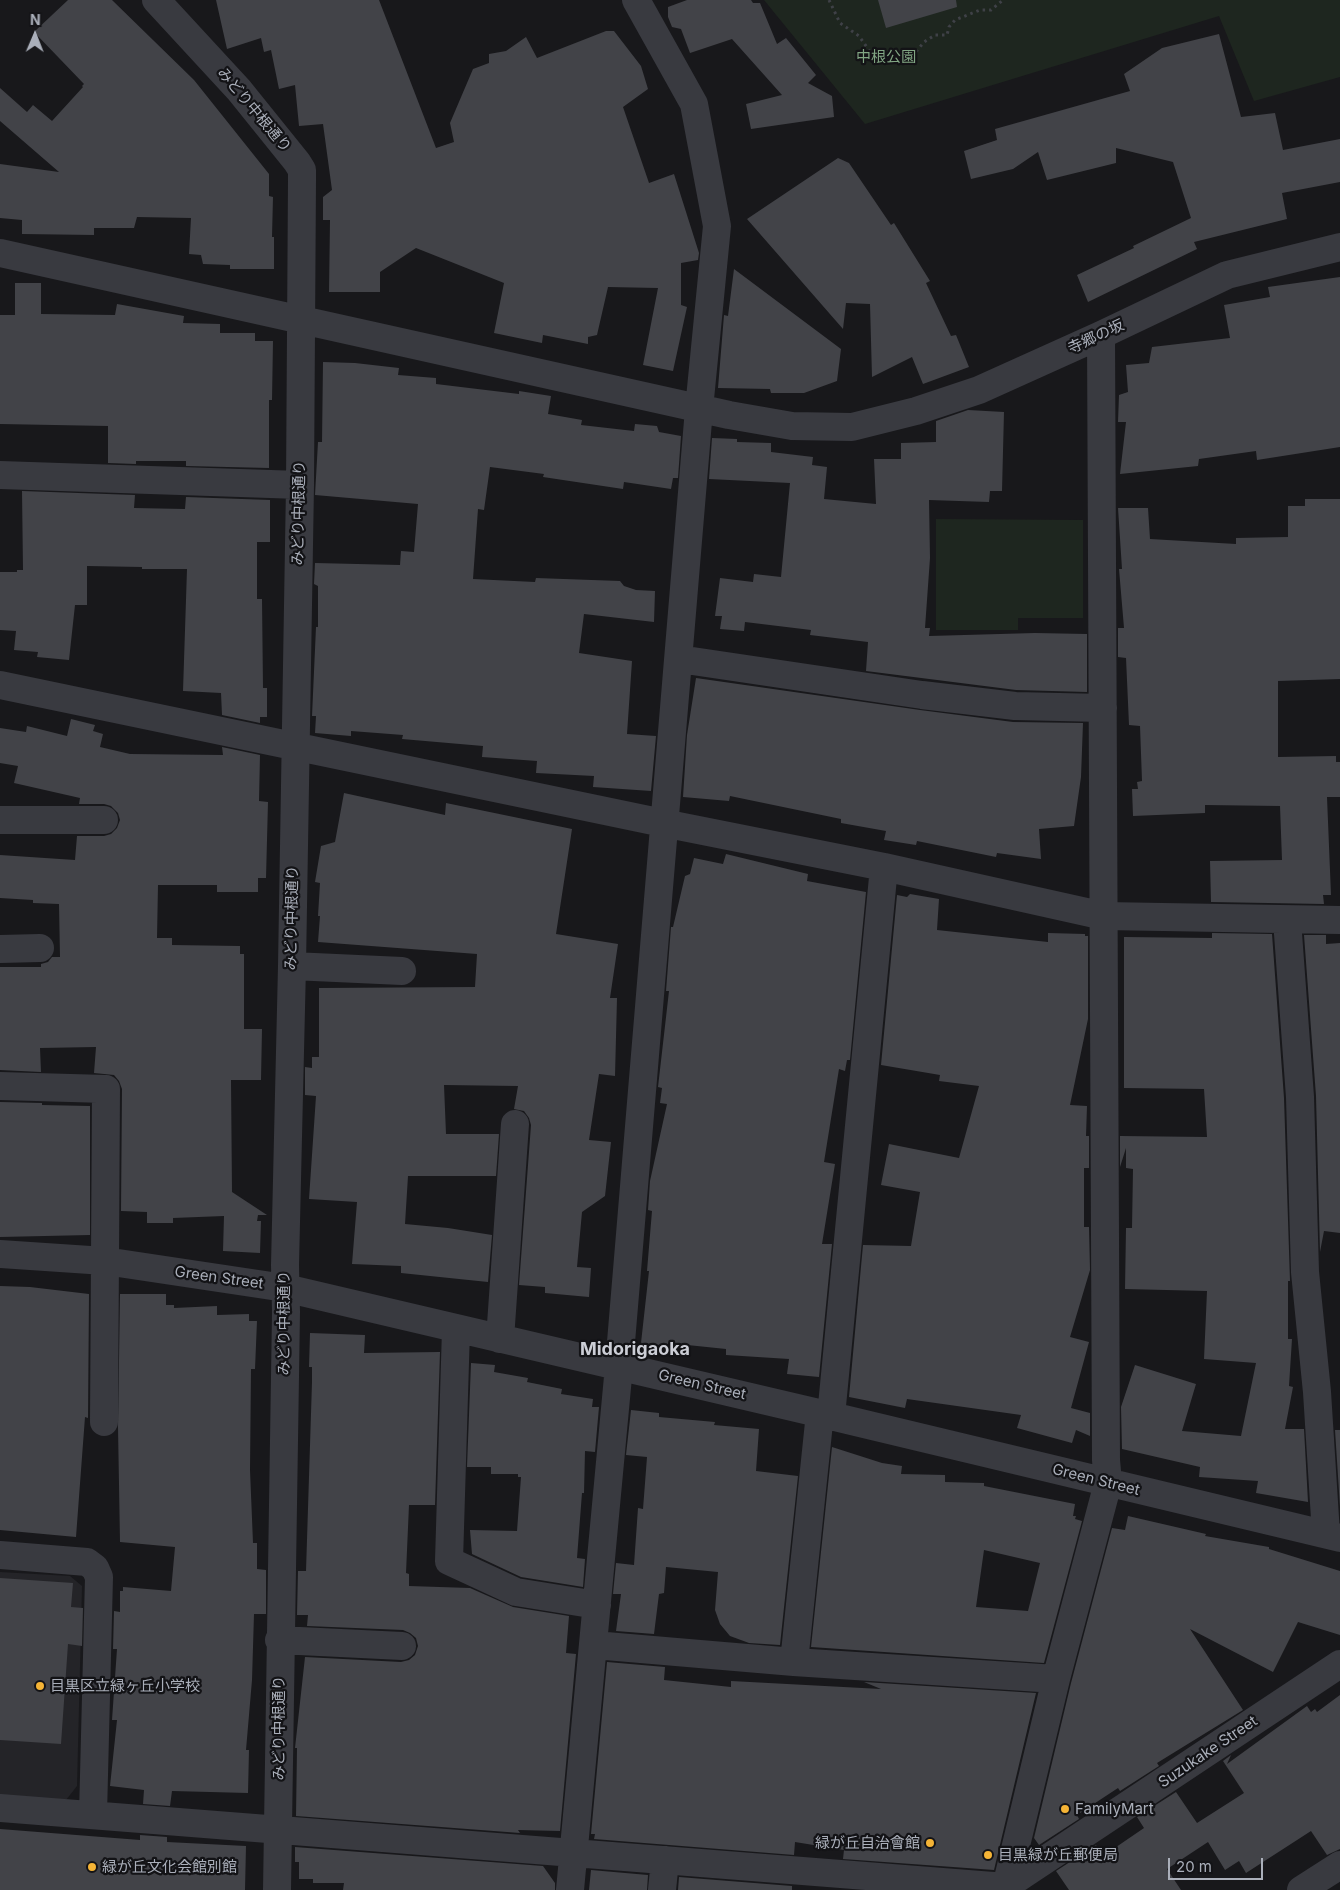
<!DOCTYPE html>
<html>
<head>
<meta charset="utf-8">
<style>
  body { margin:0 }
  #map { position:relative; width:1340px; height:1890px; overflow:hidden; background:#18181b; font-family:Inter,sans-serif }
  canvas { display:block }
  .north { position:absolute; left:10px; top:10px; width:50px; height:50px; -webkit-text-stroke:4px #131316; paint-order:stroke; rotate:1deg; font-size:14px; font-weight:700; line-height:20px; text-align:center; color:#aaafba }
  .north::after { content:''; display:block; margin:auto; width:18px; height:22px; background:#aaafba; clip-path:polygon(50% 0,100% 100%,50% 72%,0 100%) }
  .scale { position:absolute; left:1168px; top:1858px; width:95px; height:22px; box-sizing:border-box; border:2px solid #aaafba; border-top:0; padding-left:6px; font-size:15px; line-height:18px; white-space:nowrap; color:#aaafba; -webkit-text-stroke:4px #131316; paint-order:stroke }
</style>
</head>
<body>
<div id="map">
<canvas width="1340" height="1890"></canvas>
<div class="north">N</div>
<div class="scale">20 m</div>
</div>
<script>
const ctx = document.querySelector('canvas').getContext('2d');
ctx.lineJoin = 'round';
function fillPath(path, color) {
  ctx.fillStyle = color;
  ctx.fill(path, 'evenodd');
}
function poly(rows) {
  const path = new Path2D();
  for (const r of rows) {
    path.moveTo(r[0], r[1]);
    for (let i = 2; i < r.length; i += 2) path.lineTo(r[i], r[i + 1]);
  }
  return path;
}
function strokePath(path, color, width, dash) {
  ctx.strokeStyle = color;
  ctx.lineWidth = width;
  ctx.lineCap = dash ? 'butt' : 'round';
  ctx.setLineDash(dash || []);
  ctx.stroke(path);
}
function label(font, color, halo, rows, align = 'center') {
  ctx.font = font + ' Inter,"Noto Sans JP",sans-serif';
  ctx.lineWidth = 4.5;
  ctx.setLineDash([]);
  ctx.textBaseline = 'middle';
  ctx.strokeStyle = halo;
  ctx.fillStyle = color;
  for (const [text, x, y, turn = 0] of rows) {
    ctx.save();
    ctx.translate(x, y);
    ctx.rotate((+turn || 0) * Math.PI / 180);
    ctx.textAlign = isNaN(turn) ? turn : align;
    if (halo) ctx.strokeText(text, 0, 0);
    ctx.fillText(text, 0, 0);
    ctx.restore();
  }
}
const built = poly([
  [0,1572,70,1576,82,1586,77,1786,66,1800,0,1795]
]);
const green = poly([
  [764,0,1340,0,1340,77,1254,101,1219,16,865,124],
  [936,519,1083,520,1083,618,1018,618,1018,630,936,630]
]);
const building = poly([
  [68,0,112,0,194,80,269,174,269,196,273,197,272,237,274,237,274,269,230,269,230,265,203,264,201,255,189,254,191,218,137,217,134,228,94,228,94,235,22,234,22,220,0,218,0,164,59,172,0,121,0,88,27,112,33,105,52,121,83,87,82,86,84,84,34,32],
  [216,0,379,0,436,148,454,142,450,123,473,69,489,63,489,54,506,51,526,37,537,58,606,31,614,31,641,66,648,89,623,107,649,183,674,174,699,253,698,260,681,263,681,305,687,307,673,371,643,365,658,288,608,287,597,335,588,337,588,344,543,335,542,343,494,333,504,283,416,248,380,272,380,292,329,292,330,220,323,220,323,197,332,190,323,124,299,126,295,85,279,89,271,50,264,52,261,38,227,49],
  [687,0,751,0,753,3,760,3,777,44,786,38,816,75,808,83,832,96,834,117,751,129,746,104,782,95,732,39,690,53,681,29,672,27,668,17,668,7],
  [878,0,956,0,957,7,886,28],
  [1219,34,1241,117,1275,113,1283,150,1340,139,1340,182,1282,193,1287,219,1194,242,1197,249,1088,302,1077,275,1134,248,1133,246,1191,218,1173,162,1116,148,1116,163,1047,180,1038,152,1013,169,971,179,964,151,997,140,995,129,1130,91,1124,74,1162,48],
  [838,158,849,163,891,225,894,223,930,281,926,283,951,336,956,335,969,367,923,384,912,357,872,377,870,304,846,303,843,329,747,219],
  [734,269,841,349,837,381,804,393,771,393,770,389,718,388,724,315,728,316],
  [1340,277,1340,447,1257,460,1256,451,1199,459,1198,466,1120,474,1126,422,1118,422,1119,395,1128,392,1126,365,1149,363,1152,347,1230,338,1224,305,1270,297,1268,287],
  [15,283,41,283,41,314,115,315,117,304,184,316,183,323,220,324,220,333,255,333,255,341,273,341,272,400,269,400,269,468,186,466,186,461,136,461,136,464,108,463,108,426,0,424,0,315,15,315],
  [323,362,355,363,399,368,398,375,436,378,436,384,519,394,519,391,551,396,548,414,582,420,581,425,634,431,635,424,657,426,659,432,681,436,678,478,673,478,671,489,624,482,623,489,543,477,544,474,490,467,484,510,478,509,473,579,535,582,536,578,620,581,624,586,636,590,655,591,654,622,584,614,579,653,632,661,627,734,656,736,651,791,593,787,594,776,536,773,537,761,482,757,483,746,402,739,403,735,351,731,351,736,315,733,316,716,312,716,316,627,318,627,318,586,314,584,315,563,400,565,401,551,414,552,418,504,315,495,318,442,322,442],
  [968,410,1004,412,1002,491,990,491,989,502,929,500,930,558,925,628,930,628,929,636,1035,633,1087,634,1087,692,1016,690,866,671,868,642,810,635,811,630,745,622,744,631,720,629,722,616,715,616,720,578,753,582,754,574,781,577,790,483,709,479,712,438,737,439,737,442,771,443,771,452,813,457,812,465,827,467,824,499,876,504,874,459,901,459,901,443,936,442,936,421],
  [22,491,135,495,134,508,185,509,186,497,270,500,270,542,257,542,257,599,262,599,263,688,267,688,267,717,260,717,260,723,222,715,221,693,183,691,187,569,142,569,142,567,87,566,87,605,75,605,69,660,37,657,38,652,14,650,16,631,0,630,0,572,17,572,17,570,23,570],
  [1305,499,1340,499,1340,679,1278,681,1278,757,1336,756,1336,762,1340,762,1340,797,1327,797,1331,895,1323,895,1324,904,1211,902,1210,861,1282,860,1280,806,1205,805,1205,813,1133,816,1132,789,1138,789,1137,782,1142,781,1140,726,1129,725,1126,658,1118,657,1118,628,1124,628,1119,569,1122,569,1118,508,1148,508,1150,539,1236,544,1236,538,1288,537,1288,506,1305,506],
  [696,678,920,710,1013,722,1083,723,1081,777,1074,826,1039,829,1041,859,997,853,996,857,917,841,916,845,884,840,886,831,841,823,841,819,730,796,729,801,683,797,687,735],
  [71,719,95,725,93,731,103,734,100,747,130,754,223,755,222,747,260,755,259,801,268,802,266,878,258,878,258,892,217,892,217,885,158,885,157,938,172,938,172,945,240,946,240,954,244,954,244,1029,262,1029,261,1080,231,1080,232,1192,267,1215,258,1215,257,1221,261,1221,260,1253,223,1251,224,1216,173,1218,173,1223,147,1223,147,1212,121,1211,122,1089,119,1081,114,1075,94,1073,96,1047,40,1048,41,1072,0,1070,0,967,41,967,41,964,48,962,52,957,60,957,59,904,33,903,33,900,0,898,0,855,75,860,77,836,104,836,111,834,117,828,120,820,118,813,111,806,104,804,79,804,80,798,14,783,18,766,0,763,0,728,26,732,27,726,67,736],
  [344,793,445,815,446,803,572,829,556,934,618,944,610,998,617,998,615,1076,599,1074,589,1140,611,1142,605,1196,582,1212,577,1267,591,1268,589,1297,545,1293,545,1287,519,1285,531,1125,529,1118,524,1111,514,1109,518,1086,444,1085,446,1134,499,1134,496,1176,408,1176,405,1224,448,1228,492,1235,488,1282,401,1273,401,1266,352,1264,357,1202,309,1199,316,1096,305,1095,305,1067,312,1068,312,1057,319,1057,319,988,475,987,477,954,318,942,320,916,318,916,320,883,315,882,321,846,335,842],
  [726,854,808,874,807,881,866,892,850,1060,847,1060,845,1071,839,1069,824,1162,835,1164,822,1244,832,1244,819,1377,787,1374,789,1359,726,1355,726,1349,668,1343,668,1346,641,1343,649,1271,647,1271,652,1211,648,1210,650,1181,667,1104,660,1103,662,1088,658,1087,669,991,666,991,671,927,673,927,685,876,690,874,694,858,723,864],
  [910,894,939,899,937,930,1048,942,1048,933,1085,934,1085,936,1088,936,1088,1019,1070,1105,1087,1106,1086,1136,1089,1136,1089,1168,1084,1168,1084,1227,1089,1227,1090,1270,1070,1337,1089,1342,1071,1408,1090,1413,1090,1436,1076,1430,1072,1443,1017,1428,1021,1415,907,1399,905,1408,849,1397,863,1245,911,1246,920,1192,881,1185,889,1144,959,1158,979,1086,939,1081,940,1075,881,1065,897,895,907,897],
  [1212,933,1272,934,1284,1098,1290,1281,1288,1281,1288,1339,1292,1339,1289,1386,1293,1387,1285,1429,1304,1429,1308,1502,1256,1493,1258,1481,1199,1477,1200,1467,1122,1449,1121,1407,1135,1365,1196,1384,1182,1431,1241,1436,1256,1363,1204,1359,1207,1291,1125,1289,1126,1228,1132,1228,1133,1169,1126,1168,1126,1148,1120,1167,1120,1136,1207,1137,1204,1089,1124,1088,1124,937,1212,938],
  [1304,935,1326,935,1326,944,1340,943,1340,1233,1324,1231,1320,1252,1316,1096],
  [0,1102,42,1103,42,1105,90,1106,90,1235,0,1237],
  [0,1286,30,1287,89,1294,88,1418,85,1417,76,1537,0,1530],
  [120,1294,166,1294,166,1305,174,1305,174,1308,217,1306,217,1315,249,1314,249,1321,257,1321,255,1369,251,1369,250,1470,253,1543,257,1543,257,1569,266,1570,266,1614,254,1614,252,1680,246,1750,249,1750,248,1793,172,1791,170,1806,143,1804,144,1790,110,1786,117,1720,112,1720,117,1649,113,1649,114,1611,120,1612,120,1591,123,1591,123,1587,171,1591,175,1547,120,1542,118,1427],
  [310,1333,365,1335,364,1353,440,1352,435,1505,409,1505,406,1573,409,1574,409,1586,470,1588,513,1607,569,1616,566,1653,576,1654,560,1831,518,1830,520,1833,296,1816,297,1748,295,1748,305,1657,401,1662,409,1660,415,1655,418,1646,416,1638,410,1633,403,1630,307,1626,308,1615,297,1615,298,1571,306,1571,312,1382,312,1367,309,1367],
  [471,1363,495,1365,494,1372,528,1378,527,1382,562,1389,561,1394,593,1399,592,1407,599,1407,595,1452,585,1451,584,1493,582,1493,577,1558,585,1559,583,1587,521,1577,472,1554,470,1530,517,1531,521,1477,518,1477,518,1474,491,1474,491,1467,467,1467],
  [631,1410,659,1413,659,1417,715,1422,714,1425,759,1429,756,1471,798,1476,780,1645,749,1643,730,1636,720,1624,715,1610,718,1572,666,1567,664,1593,659,1594,654,1634,616,1631,621,1594,613,1594,616,1563,634,1565,638,1508,643,1509,647,1457,626,1455],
  [1335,1430,1340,1430,1340,1507],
  [832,1447,882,1463,902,1466,901,1474,945,1475,945,1482,984,1483,984,1486,1075,1504,1073,1516,1076,1516,1075,1519,1082,1521,1044,1663,811,1647],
  [984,1550,1040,1563,1028,1611,976,1607],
  [1128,1516,1206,1534,1205,1536,1269,1547,1269,1549,1340,1571,1340,1635,1298,1622,1273,1672,1190,1629,1243,1710,1157,1763,1159,1766,1120,1791,1118,1788,1077,1815,1079,1819,1039,1845,1034,1838,1071,1683,1112,1528,1125,1530],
  [0,1578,73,1583,71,1607,83,1608,82,1646,68,1644,61,1744,0,1740],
  [607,1662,665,1667,664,1680,731,1687,731,1681,881,1689,864,1682,1036,1693,994,1870,843,1859,844,1850,795,1842,794,1855,594,1839,595,1834,591,1834],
  [1340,1695,1340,1849,1327,1855,1311,1831,1246,1873,1239,1861,1225,1870,1208,1842,1167,1869,1181,1890,1069,1890,1056,1871,1096,1845,1103,1856,1144,1828,1137,1817,1176,1792,1197,1823,1244,1793,1223,1761,1231,1755,1227,1764,1307,1706,1311,1712,1315,1709,1317,1712],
  [0,1829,140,1840,140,1835,167,1837,167,1842,246,1846,245,1890,0,1890],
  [295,1847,543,1866,555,1883,555,1890,343,1890,344,1883,313,1883,313,1879,299,1879,299,1862,295,1862],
  [591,1870,648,1875,647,1890,589,1890],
  [679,1877,792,1886,792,1890,678,1890]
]);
const path = poly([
  [829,0,840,23,859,36,873,56,911,52,915,53,924,42,935,35,947,35,949,27,955,20,980,10,991,10,1003,0]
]);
const minor = poly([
  [156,0,239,90,297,162,302,170,302,180,300,485,292,966,285,1265,286,1312,277,1890],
  [0,253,729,415,792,426,852,427,916,411,979,390,1101,335,1227,275,1340,247],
  [0,475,300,485],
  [679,659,922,695,1015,706,1103,708],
  [0,685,663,823,884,867,1104,916,1340,920],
  [0,820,104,820],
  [1287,920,1300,1097,1305,1272,1317,1392,1326,1534],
  [0,949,40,948],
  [292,966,402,971],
  [0,1086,106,1089,104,1422],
  [0,1254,105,1261,285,1288,831,1416,1340,1538],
  [456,1329,449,1561,516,1592,597,1605],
  [500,1339,515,1124],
  [831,1416,884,867],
  [0,1555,87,1562,95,1568,99,1577,93,1815],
  [279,1640,402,1646],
  [594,1645,794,1662,1056,1679],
  [794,1662,820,1413],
  [0,1808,1006,1887],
  [570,1890,619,1366,699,409,717,226,694,104,636,0],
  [662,1890,665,1860],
  [1000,1890,1340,1664],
  [1007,1890,1006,1887,1056,1679,1108,1483,1106,1460,1101,335],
  [1301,1890,1340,1865]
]);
const markers = [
  [40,1686,5,"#f5b436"],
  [1065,1809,5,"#f5b436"],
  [930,1843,5,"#f5b436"],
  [988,1855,5,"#f5b436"],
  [92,1867,5,"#f5b436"]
];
const parkNames = [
  ["中根公園",886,57]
];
const streetNames = [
  ["みどり中根通り",254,110,50],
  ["寺郷の坂",1096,337,-25],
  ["みどり中根通り",299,513,-89],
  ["みどり中根通り",292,918,-89],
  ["Green Street",219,1278,8],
  ["みどり中根通り",284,1323,-90],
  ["Green Street",702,1385,13],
  ["Green Street",1096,1480,14],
  ["みどり中根通り",279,1728,-90],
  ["Suzukake Street",1208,1752,-34]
];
const poiNames = [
  ["目黒区立緑ヶ丘小学校",50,1686],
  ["FamilyMart",1075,1809],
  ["緑が丘自治會館",920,1843,"right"],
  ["目黒緑が丘郵便局",998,1855],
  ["緑が丘文化会館別館",102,1867]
];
const quarterNames = [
  ["Midorigaoka",635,1350]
];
fillPath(built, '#242428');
fillPath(green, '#1e261f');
fillPath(building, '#424348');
strokePath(path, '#3f4147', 3, [2.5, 4]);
strokePath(minor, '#393a40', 28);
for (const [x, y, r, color] of markers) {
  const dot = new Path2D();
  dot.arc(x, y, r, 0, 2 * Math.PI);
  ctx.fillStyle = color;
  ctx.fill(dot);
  strokePath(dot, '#131316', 2);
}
label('15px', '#81a583', '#131316', parkNames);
label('15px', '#aaafba', '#131316', streetNames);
label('15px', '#aaafba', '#131316', poiNames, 'left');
label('bold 18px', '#ccced6', '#131316', quarterNames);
</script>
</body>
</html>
